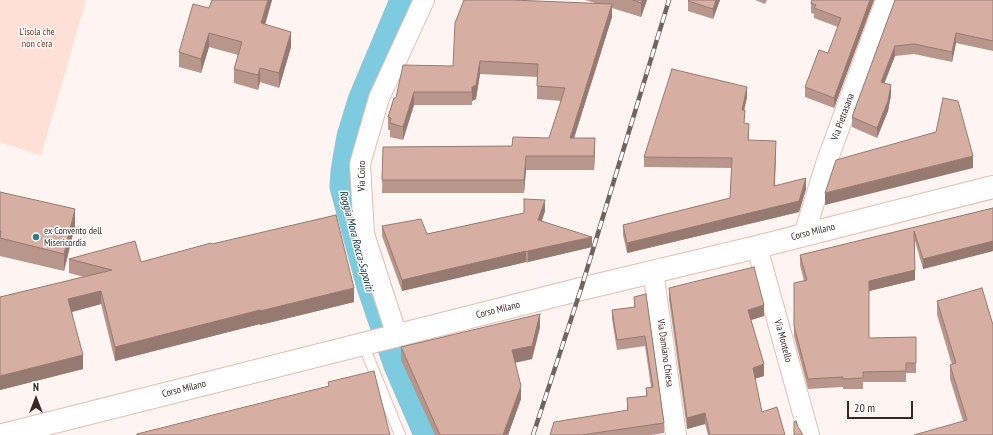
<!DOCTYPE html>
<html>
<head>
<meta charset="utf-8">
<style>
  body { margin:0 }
  #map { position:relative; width:993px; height:435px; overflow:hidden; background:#fef5f2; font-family:"PT Sans Narrow",sans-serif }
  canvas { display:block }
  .north { position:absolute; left:16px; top:379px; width:40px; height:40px; -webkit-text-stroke:3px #fff; paint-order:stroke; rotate:0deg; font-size:11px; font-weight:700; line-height:16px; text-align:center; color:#382824 }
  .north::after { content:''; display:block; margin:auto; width:14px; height:18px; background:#382824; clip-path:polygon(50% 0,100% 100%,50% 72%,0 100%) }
  .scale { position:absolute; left:847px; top:401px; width:66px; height:18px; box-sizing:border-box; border:2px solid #382824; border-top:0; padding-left:5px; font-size:12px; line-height:14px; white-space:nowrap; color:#382824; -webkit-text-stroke:3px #fff; paint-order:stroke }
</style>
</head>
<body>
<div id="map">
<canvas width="993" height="435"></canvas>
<div class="north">N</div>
<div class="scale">20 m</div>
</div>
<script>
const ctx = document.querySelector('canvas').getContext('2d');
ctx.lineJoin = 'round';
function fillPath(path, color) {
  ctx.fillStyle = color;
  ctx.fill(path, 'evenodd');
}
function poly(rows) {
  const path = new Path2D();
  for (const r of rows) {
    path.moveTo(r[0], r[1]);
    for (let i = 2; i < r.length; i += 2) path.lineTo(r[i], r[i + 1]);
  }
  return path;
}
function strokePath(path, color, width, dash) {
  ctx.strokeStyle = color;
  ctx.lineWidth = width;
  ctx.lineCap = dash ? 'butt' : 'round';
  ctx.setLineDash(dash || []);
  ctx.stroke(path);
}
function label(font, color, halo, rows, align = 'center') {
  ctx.font = font + ' "PT Sans Narrow",sans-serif';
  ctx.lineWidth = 3;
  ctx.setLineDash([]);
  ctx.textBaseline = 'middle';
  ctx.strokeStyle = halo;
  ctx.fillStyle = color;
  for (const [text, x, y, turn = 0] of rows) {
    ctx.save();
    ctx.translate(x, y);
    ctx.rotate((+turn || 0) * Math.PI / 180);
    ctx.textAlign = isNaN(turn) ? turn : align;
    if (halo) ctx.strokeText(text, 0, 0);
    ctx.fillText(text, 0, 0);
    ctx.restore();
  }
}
const green = poly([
  [0,0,86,0,41,156,0,142]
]);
const canal = poly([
  [401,0,359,100,348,136,342,171,341,187,368,287,395,366,425,435]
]);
const service = poly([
  [363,344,400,435]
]);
const minor = poly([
  [804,235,827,161,886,0],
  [757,247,809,435],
  [653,271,676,435],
  [397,336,364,234,360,164,379,98,424,0]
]);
const tertiary = poly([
  [3,435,581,289,757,247,993,187]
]);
const rail = poly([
  [533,435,581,289,669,0]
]);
const wall = poly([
  [212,0,272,0,265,25,291,47,279,88,260,82,258,90,234,83,234,69,238,55,209,47,201,73,179,67,179,52,209,8],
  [585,0,647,0,641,17,612,8,612,17,574,138,595,151,594,170,526,170,524,193,382,193,383,147,512,146,549,138,561,101,537,99,537,77,480,74,476,99,472,101,472,105,414,105,403,140,390,137,390,130,388,130,388,117,396,98,453,66,595,3],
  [720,0,713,19,688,11,688,1],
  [755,0,767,0,765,4],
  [812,0,874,0,834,108,805,97,805,87,828,53,838,27,814,18,814,14,811,13,811,3],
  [895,0,993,0,993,51,956,43,952,62,914,54,895,56,884,83,891,95,888,111,877,138,852,127,852,117],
  [747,97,744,110,744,123,749,134,749,140,776,151,775,186,806,189,799,212,627,253,623,235,623,225,730,198,732,168,644,167,644,157],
  [0,192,75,226,64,271,0,256],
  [524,199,545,211,542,221,592,247,528,262,528,263,526,262,402,291,382,236,382,226,427,234,524,213],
  [993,208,993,251,923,269,915,241,915,280,869,291,869,338,916,337,916,373,906,373,906,382,863,382,863,389,843,389,843,387,808,389,794,336,794,283,804,281,800,265,800,255],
  [212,244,354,302,260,325,260,324,115,361,101,304,72,312,83,369,0,390,0,297,84,277,69,273,69,259,141,262],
  [669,288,764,316,751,320,764,376,755,379,762,412,785,435,708,435,705,424,687,429,669,300],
  [646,294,664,423,664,433,651,435,550,435,627,411,627,398,646,396,646,388,651,387,645,346,617,350,612,319,612,310,634,307,634,297],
  [937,301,993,435,963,421,950,379,950,365,952,365,937,315],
  [540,327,532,359,515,363,521,399,508,435,435,435,401,360,401,347]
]);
const shadedWall = poly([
  [268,0,272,0,261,38,261,23],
  [642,0,647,0,641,17,641,3],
  [716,0,720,0,713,19,713,9],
  [870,0,874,0,834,108,834,98],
  [612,4,612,17,570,151,570,138],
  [291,32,291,47,279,88,279,73],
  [209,33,209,47,201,73,201,59],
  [956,33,956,43,952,62,952,52],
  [895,46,895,56,881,92,881,82],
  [480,61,480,74,476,99,472,101,472,87],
  [260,68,260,82,258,90,258,75],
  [891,85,891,95,888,111,877,138,877,128],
  [747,87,747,97,742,120,742,110],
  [414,92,414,105,403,140,403,127],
  [595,138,595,151,594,170,594,156],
  [776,141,776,151,774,196,774,186],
  [526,156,526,170,524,193,524,180],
  [973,156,973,168,825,205,825,193],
  [806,178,806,189,799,212,627,253,627,243],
  [545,200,545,211,538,231,538,220],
  [75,209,75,226,64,271,64,254],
  [592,237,592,247,528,262,528,263,528,251],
  [993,241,993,251,923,269,923,259],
  [526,251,526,262,402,291,402,280],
  [915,270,915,280,869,291,869,281],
  [354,288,354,302,260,325,260,311],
  [101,291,101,304,68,313,68,299],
  [764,305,764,316,748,321,748,310],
  [260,310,260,324,115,361,115,347],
  [540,314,540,327,532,359,512,363,512,350],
  [83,355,83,369,0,390,0,376],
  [764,364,764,376,753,379,753,368],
  [521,386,521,399,508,435,503,435],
  [705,413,705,424,687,429,687,418]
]);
const building = poly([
  [212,0,268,0,261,23,291,32,279,73,260,68,258,75,234,69,242,42,209,33,201,59,179,52,193,4,209,8,212,0],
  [464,0,512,0,612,4,570,138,595,138,594,156,526,156,524,180,382,180,383,147,512,146,513,137,549,138,565,88,537,86,538,64,480,61,476,85,472,87,472,92,414,92,403,127,390,123,391,118,388,117,394,98,396,98,403,65,453,66,455,23,464,0],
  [633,0,642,0,641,3,633,0],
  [689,0,716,0,713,9,688,1,689,0],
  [812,0,870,0,834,98,805,87,819,50,828,53,841,18,814,8,816,5,811,3,812,0],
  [895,0,993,0,993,41,956,33,952,52,914,44,895,46,881,82,891,85,888,101,877,128,852,117,895,0],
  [672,69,747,87,742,110,745,110,744,123,749,124,748,140,776,141,774,186,806,178,799,201,627,243,623,225,730,198,732,158,644,157,672,69],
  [943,98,958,101,973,156,825,193,836,160,936,132,943,98],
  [0,192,75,209,64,254,0,238,1,231,0,231,0,192],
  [524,199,545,200,538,220,592,237,528,251,528,252,526,251,402,280,382,226,421,219,427,234,524,213,524,199],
  [993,208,993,241,923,259,914,231,915,270,869,281,869,338,916,337,916,363,906,363,906,371,863,372,863,378,843,379,843,377,808,379,794,326,794,283,807,280,800,255,993,208],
  [336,215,354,288,260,311,260,310,115,347,101,291,68,299,83,355,0,376,0,297,112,270,69,259,135,241,141,262,211,243,212,244,336,215],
  [754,267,764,305,748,310,764,364,753,368,762,412,777,407,785,435,710,435,705,413,687,418,669,288,754,267],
  [982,288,993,325,993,435,914,435,967,420,950,365,956,363,937,301,982,288],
  [646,294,664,423,581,435,550,435,554,422,628,410,627,398,647,396,646,388,653,387,645,336,617,340,612,310,635,307,634,297,646,294],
  [540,314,532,346,512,350,521,386,503,435,440,435,401,347,540,314],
  [374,371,390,435,137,435,137,434,329,386,328,382,374,371],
  [796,421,798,427,802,433,803,435,794,435,794,422,796,421]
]);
const markers = [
  [36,237,4,"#357889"]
];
const parkNames = [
  ["L'isola che",37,32],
  ["non c’era",37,44]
];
const streetNames = [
  ["Via Pietrasana",843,117,-70],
  ["Via Coiro",362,176,-89],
  ["Corso Milano",813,232,-14],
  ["Corso Milano",498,310,-14],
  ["Via Montello",783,341,75],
  ["Via Damiano Chiesa",665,353,82],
  ["Corso Milano",184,389,-14]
];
const poiNames = [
  ["ex Convento dell",44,231],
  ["Misericordia",44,243]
];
const waterNames = [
  ["Roggia Mora Rocca-Saporiti",356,241,75]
];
fillPath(green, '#ffe0d6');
strokePath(canal, '#7ecade', 23);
strokePath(service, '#e6bdb1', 12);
strokePath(minor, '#e6bdb1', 22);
strokePath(tertiary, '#e6bdb1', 24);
strokePath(service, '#fff', 10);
strokePath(minor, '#fff', 20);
strokePath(tertiary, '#fff', 22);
strokePath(rail, '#726460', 4.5);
strokePath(rail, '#fff', 3, [9]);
fillPath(wall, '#b9968b');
fillPath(shadedWall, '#967a71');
fillPath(building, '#d7afa2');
strokePath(building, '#967a71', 1);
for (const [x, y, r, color] of markers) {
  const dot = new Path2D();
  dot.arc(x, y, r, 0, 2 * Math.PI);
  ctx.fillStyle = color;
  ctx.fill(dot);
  strokePath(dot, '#fff', 1.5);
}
label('10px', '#772d14', '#fff', parkNames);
label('10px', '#382824', '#fff', streetNames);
label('10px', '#382824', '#fff', poiNames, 'left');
label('italic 11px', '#10353e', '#fff', waterNames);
</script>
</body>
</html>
